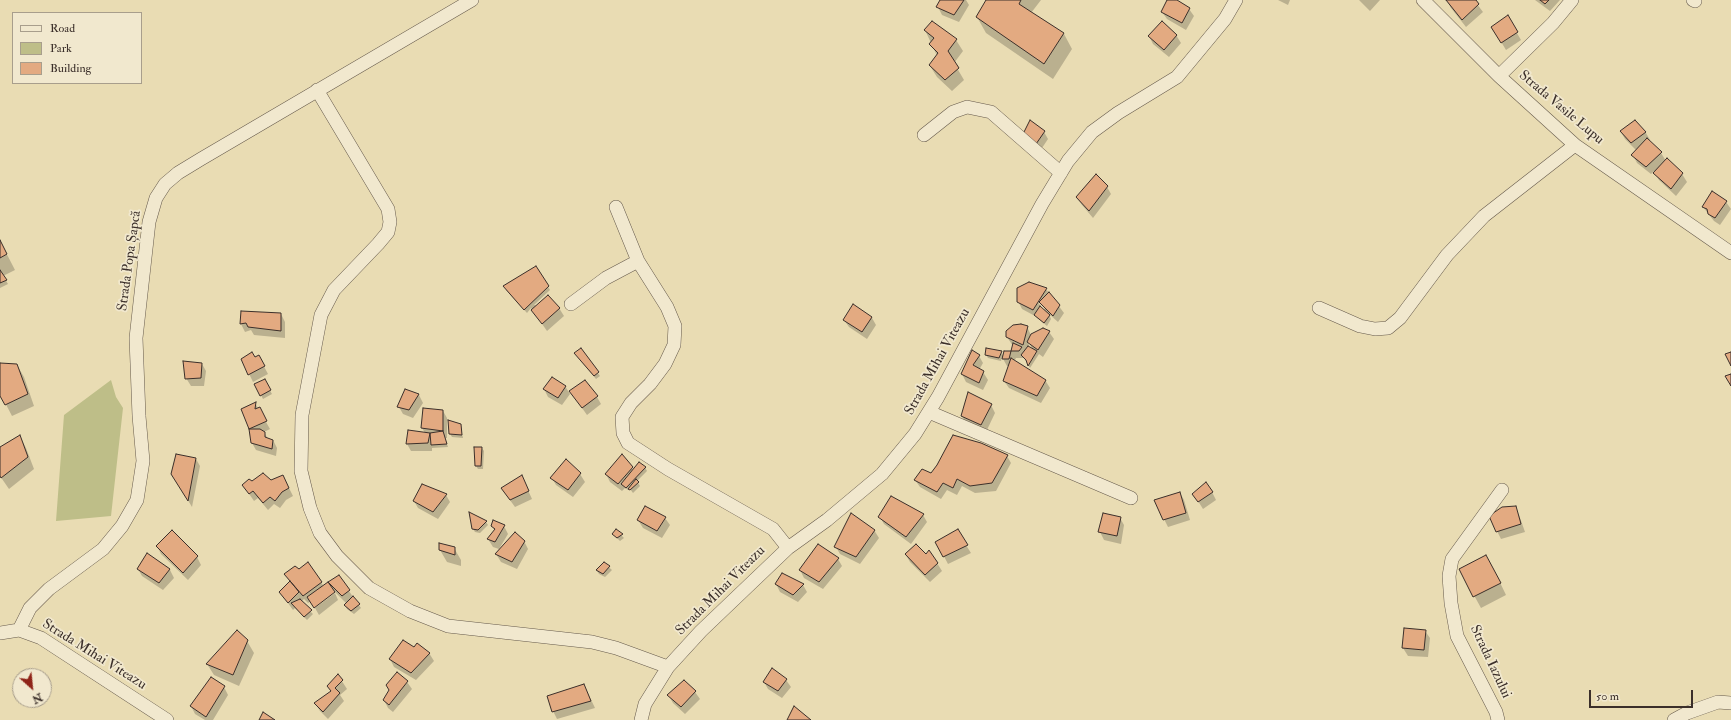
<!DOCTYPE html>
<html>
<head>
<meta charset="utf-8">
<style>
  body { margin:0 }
  #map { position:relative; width:1731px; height:720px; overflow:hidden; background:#e9dcb3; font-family:"IM FELL Double Pica",serif }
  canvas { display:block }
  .legend { position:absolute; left:12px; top:12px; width:130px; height:72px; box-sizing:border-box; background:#f1e8ce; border:1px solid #a89e8c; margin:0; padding:5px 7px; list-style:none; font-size:12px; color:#3b2f2a }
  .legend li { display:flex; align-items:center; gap:8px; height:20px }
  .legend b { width:20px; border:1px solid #a89e8c }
  .north { position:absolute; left:12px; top:668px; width:40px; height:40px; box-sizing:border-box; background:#f1e8ce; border:1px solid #a89e8c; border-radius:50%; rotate:153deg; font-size:11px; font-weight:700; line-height:16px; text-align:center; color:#3b2f2a }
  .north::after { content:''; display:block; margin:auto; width:14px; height:18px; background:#8f2418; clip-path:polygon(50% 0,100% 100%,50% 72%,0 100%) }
  .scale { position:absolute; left:1589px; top:690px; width:104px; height:18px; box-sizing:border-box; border:2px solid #3b2f2a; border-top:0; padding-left:5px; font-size:12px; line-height:14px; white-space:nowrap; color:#3b2f2a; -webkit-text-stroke:3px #f1e8ce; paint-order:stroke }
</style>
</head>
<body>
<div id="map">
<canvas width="1731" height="720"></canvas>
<ul class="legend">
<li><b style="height:5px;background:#f1e8ce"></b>Road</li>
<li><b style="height:11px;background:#bebe88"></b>Park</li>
<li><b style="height:11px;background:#e3aa81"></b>Building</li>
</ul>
<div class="north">N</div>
<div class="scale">50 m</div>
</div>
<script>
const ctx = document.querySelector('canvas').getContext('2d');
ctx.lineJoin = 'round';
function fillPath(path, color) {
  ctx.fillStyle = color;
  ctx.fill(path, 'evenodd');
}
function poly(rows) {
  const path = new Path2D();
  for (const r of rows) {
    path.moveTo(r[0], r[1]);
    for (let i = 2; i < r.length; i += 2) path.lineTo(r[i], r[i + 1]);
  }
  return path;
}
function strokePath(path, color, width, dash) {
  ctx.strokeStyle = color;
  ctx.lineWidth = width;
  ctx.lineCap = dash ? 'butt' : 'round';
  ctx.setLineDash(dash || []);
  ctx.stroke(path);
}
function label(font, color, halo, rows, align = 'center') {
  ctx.font = font + ' "IM FELL Double Pica",serif';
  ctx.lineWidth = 3.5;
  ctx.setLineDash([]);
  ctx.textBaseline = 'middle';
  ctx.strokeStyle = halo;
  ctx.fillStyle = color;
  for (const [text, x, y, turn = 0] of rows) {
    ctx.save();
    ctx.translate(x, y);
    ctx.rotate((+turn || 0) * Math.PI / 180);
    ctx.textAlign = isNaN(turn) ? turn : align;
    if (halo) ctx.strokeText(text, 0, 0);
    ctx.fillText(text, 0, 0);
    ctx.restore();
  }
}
const green = poly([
  [111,380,116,397,123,408,111,516,56,521,64,415]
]);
const shadow = poly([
  [941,0,966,0,969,5,959,22,942,15,938,7],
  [987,0,1041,0,1031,13,1064,34,1072,49,1053,79,986,33,977,17],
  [1168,0,1175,0,1189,9,1194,16,1186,30,1167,19,1162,12],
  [1278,0,1290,0,1288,5],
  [1359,0,1380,0,1370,11],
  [1448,0,1474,0,1483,12,1466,27,1451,8,1447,1],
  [1535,0,1560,0,1550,11],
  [1507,16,1521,40,1506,50,1497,35],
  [925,30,956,40,963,51,954,63,964,80,952,91,937,77,930,66,937,56],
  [1176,35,1181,43,1169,57,1153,44,1149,36],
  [1635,121,1646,133,1650,140,1648,141,1661,153,1666,161,1667,160,1682,174,1687,182,1676,196,1659,180,1654,171,1651,174,1637,163,1633,155,1637,151,1625,139,1621,132],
  [1044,132,1048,139,1040,151,1027,144],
  [1107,187,1111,194,1093,218,1082,205,1077,198],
  [1726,202,1731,209,1720,225,1714,221,1703,207],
  [0,241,15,270,3,276,8,284,0,288],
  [536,267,550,290,534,305,559,308,564,316,547,331,531,308,527,313,506,290],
  [1046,289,1064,313,1058,322,1049,314,1051,319,1047,326,1035,316,1022,309,1018,301],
  [1038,297,1045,309,1042,309,1036,298],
  [242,312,281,314,285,322,285,338,254,335,251,330,245,332,241,324],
  [872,318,876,325,867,339,849,327,844,320],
  [1027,327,1031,335,1049,332,1054,339,1043,357,1039,354,1030,368,1024,358,1016,358,1014,362,1045,380,1050,388,1041,403,1009,388,1004,381,1010,366,1007,366,1002,357,1001,361,988,358,986,355,1001,352,1004,357,1005,352,1012,351,1013,346,1007,337],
  [1029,343,1033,350,1028,347],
  [581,350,600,376,596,379,577,356],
  [979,356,983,363,979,370,983,372,988,380,983,390,966,382,962,374],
  [259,357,268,374,253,382,242,359],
  [0,364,17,365,24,377,34,406,12,416,0,393],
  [202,364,206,371,204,386,191,386,186,378],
  [264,380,272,394,263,399,256,385],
  [565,386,570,394,562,405,548,397,544,389],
  [406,390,419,395,423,403,413,418,403,414,399,407],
  [570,391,597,397,601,404,587,415],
  [255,403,270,429,264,432,268,439,273,440,277,448,276,456,256,450,252,443,250,429,242,410],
  [991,405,995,413,986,432,966,424,962,416],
  [424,409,443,411,447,418,447,438,445,438,448,447,432,448,432,451,411,451,407,444,425,433,422,428],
  [460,425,463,438,452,437,450,434],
  [20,436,26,448,34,469,9,489,0,476,0,448],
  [482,448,484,451,483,469,478,469,476,466],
  [622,455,633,470,645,467,647,471,637,481,640,486,633,493,630,489,628,490,625,488,622,491,610,482,606,474],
  [1007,456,1011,463,996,491,975,493,962,486,957,495,947,490,941,499,920,487,915,480,931,474],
  [196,459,200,466,192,507,177,482],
  [580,474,585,482,573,497,556,485,552,478],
  [522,477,532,499,515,507,507,496],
  [271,481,287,484,293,496,286,500,280,508,274,504,268,510,258,498,254,501,243,485,252,483],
  [1212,492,1216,500,1203,509,1198,501],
  [1180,493,1184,500,1190,520,1168,527,1155,501],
  [446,495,450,502,438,519,418,508,414,501],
  [1515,507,1519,515,1525,532,1501,539,1497,531],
  [923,515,927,522,911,544,884,524,880,517],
  [665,518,670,525,662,538,643,528,638,520],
  [1120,518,1124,525,1121,544,1104,540,1100,532],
  [486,522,488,525,480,533,475,532,473,529],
  [492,526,504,526,508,534,499,549,493,547,488,539,495,531],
  [616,530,624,538,620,541,613,534],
  [874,530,879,538,860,564,840,554,836,547],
  [957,531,971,553,948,564,937,543],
  [524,541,528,549,517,569,501,562,496,554],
  [157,546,197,557,201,565,188,580,161,554],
  [454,548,461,560,461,566,447,562,440,550],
  [148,554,170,570,174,578,163,590,142,576,138,569],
  [906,555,937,563,942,571,930,582,910,562],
  [838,559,842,566,823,589,804,578,800,570],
  [604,563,612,570,605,577,599,574,597,571],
  [1493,568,1506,595,1481,608,1460,570],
  [285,574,321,582,324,587,339,577,361,608,354,614,347,609,345,605,347,604,333,590,308,603,304,599,301,602,313,614,307,620,295,608,293,610,280,592,290,582],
  [776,584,803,585,807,592,798,602,780,592],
  [335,593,338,600,319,615,315,608],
  [1425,631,1430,638,1428,657,1408,656,1403,648],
  [247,641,254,653,239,686,214,675,207,664],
  [415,648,429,653,434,661,416,680,394,667,390,659],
  [338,675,347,689,340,695,344,701,328,719,320,711,315,703,332,692],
  [786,680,791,687,782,698,768,689,764,682],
  [684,681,695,692,700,699,685,714,673,703,669,696],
  [407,682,412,689,393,712,388,708,384,700],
  [584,685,595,708,557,719,553,711],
  [224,687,228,695,213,720,205,720,195,714,191,706]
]);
const building = poly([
  [940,0,964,0,954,15,936,7,940,0],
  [986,0,1021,0,1019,4,1064,33,1044,64,976,17,986,0],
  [1167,0,1177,0,1190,8,1182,23,1161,12,1167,0],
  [1446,0,1476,0,1479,4,1462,20,1446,0],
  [1540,0,1549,0,1545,4,1540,0],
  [1508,15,1518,32,1501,43,1491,27,1508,15],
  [932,21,957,39,948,51,959,68,945,80,929,65,938,53,929,44,934,38,924,30,932,21],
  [1162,21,1177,35,1164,50,1148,36,1162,21],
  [1030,120,1045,131,1036,144,1022,136,1030,120],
  [1635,120,1646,132,1631,143,1620,131,1635,120],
  [1647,138,1662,152,1646,167,1631,155,1647,138],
  [1667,158,1683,173,1671,189,1653,173,1667,158],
  [1096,174,1108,186,1089,211,1076,197,1096,174],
  [1712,191,1727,201,1715,218,1708,214,1707,209,1702,207,1712,191],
  [0,240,7,254,0,258,0,240],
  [536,266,549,286,524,310,503,286,536,266],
  [0,270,7,280,0,283,0,270],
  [1029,282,1047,288,1033,310,1017,302,1017,288,1029,282],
  [1049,292,1060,305,1053,316,1039,302,1049,292],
  [548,295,560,308,542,324,531,310,548,295],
  [853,304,872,317,862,332,843,320,853,304],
  [1040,306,1050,315,1044,323,1034,315,1040,306],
  [241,311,281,313,281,331,248,327,246,323,240,324,241,311],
  [1021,324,1028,326,1023,345,1006,337,1006,331,1013,325,1021,324],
  [1043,328,1050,331,1038,350,1027,342,1031,334,1043,328],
  [1013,343,1022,347,1019,351,1011,351,1013,343],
  [1028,346,1037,351,1028,366,1026,360,1021,355,1028,346],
  [581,348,599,372,594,376,574,353,581,348],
  [986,348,1002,351,999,358,985,355,986,348],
  [972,350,980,355,973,365,984,371,979,383,961,374,972,350],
  [1004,351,1011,351,1009,359,1002,359,1004,351],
  [252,352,255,357,259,355,265,366,248,375,241,359,252,352],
  [1731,352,1731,366,1725,354,1731,352],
  [1011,358,1046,380,1037,396,1003,381,1011,358],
  [183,361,202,363,201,378,185,379,183,361],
  [0,363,17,364,28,394,5,405,0,396,0,363],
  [1731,374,1731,386,1725,376,1731,374],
  [552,377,566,386,558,398,543,389,552,377],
  [265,379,271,390,260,396,254,384,265,379],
  [585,380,598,396,582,408,569,391,585,380],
  [405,389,419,394,409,410,397,407,405,389],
  [968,392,992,404,981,425,961,416,968,392],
  [256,402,255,409,260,407,267,421,249,429,241,409,256,402],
  [423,408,443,410,443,431,421,428,423,408],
  [448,420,461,424,462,435,449,434,448,420],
  [249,429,260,429,265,432,265,437,273,440,272,449,251,443,249,429],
  [408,430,430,433,428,443,406,444,408,430],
  [443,431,447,444,431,445,430,433,443,431],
  [20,435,28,457,1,478,0,476,0,447,20,435],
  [953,435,981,443,1008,455,992,483,970,486,957,479,953,488,943,483,937,492,914,480,922,469,931,473,937,465,953,435],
  [474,447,482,447,481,466,475,466,474,447],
  [176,454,196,458,188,501,171,474,176,454],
  [622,454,633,467,618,484,605,474,622,454],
  [566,459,581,473,568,490,550,478,566,459],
  [639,462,646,467,626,488,621,484,639,462],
  [263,473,271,480,283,475,289,488,282,492,275,501,270,497,263,503,253,491,249,494,242,485,249,479,252,481,263,473],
  [522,475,529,491,510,500,501,488,522,475],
  [636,479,639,482,630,490,628,489,636,479],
  [1206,482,1213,492,1198,502,1192,494,1206,482],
  [422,484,447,494,433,512,413,501,422,484],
  [1180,492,1186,513,1163,520,1154,500,1180,492],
  [891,496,924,514,906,537,878,517,891,496],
  [645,506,666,517,657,531,637,520,645,506],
  [1516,506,1521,524,1496,532,1489,516,1502,507,1516,506],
  [469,512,487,521,478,530,472,529,469,512],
  [851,513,875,530,856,557,834,547,851,513],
  [1103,513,1121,517,1117,536,1098,532,1103,513],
  [493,520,505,525,495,542,487,539,495,529,491,526,493,520],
  [616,529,623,534,617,538,612,534,616,529],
  [958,529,968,545,943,557,935,542,958,529],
  [172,530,198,556,183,573,156,546,172,530],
  [515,532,525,541,512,562,495,554,515,532],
  [439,543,455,547,455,555,439,550,439,543],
  [818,544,839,558,819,582,799,570,818,544],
  [916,544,926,554,929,550,938,563,925,575,905,554,916,544],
  [147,553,170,569,159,583,137,569,147,553],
  [1486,555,1501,583,1473,597,1459,569,1486,555],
  [308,562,322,582,303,596,284,574,295,566,299,569,308,562],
  [604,562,610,566,603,574,596,570,604,562],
  [782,573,804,584,793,595,775,584,782,573],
  [339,575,350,590,342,596,328,582,339,575],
  [290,581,299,592,288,603,279,592,290,581],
  [328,582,335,592,314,608,307,597,328,582],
  [353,596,360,604,351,611,344,605,353,596],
  [300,599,312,610,304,617,291,603,300,599],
  [1404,628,1426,630,1424,650,1402,648,1404,628],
  [237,630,248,640,233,675,206,664,237,630],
  [403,640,414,647,417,643,430,653,411,673,389,659,403,640],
  [772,668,787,679,778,691,763,682,772,668],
  [397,672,408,681,389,705,383,700,389,690,386,685,397,672],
  [338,674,343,680,335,688,340,693,323,712,314,703,331,691,327,686,338,674],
  [211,677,225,686,206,717,190,706,211,677],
  [684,680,696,691,681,707,667,695,684,680],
  [584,684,591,701,552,712,547,696,584,684],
  [794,706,811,720,787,720,794,706],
  [263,712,275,720,259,720,263,712]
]);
const minor = poly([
  [1423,0,1499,76,1575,145,1731,253],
  [1693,0,1695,1],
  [1499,76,1553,23,1572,0],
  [317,90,388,209,390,222,388,232,378,244,334,290,321,315,302,415,301,471,310,508,320,533,337,556,369,588,410,611,448,626,592,642,616,648,668,667],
  [924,135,953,112,967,107,991,112,1061,173],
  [616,207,638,261,667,307,675,326,674,345,665,364,650,384,631,403,622,417,623,433,628,443,668,469,773,529,788,548],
  [571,304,606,278,638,261],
  [1319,308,1360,326,1375,329,1388,328,1400,318,1447,255,1484,216,1575,145],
  [929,412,1131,498],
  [19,630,30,608,49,589,103,549,122,526,137,500,143,461,139,416,136,338,149,222,156,198,165,184,178,173,201,159,472,0],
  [0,633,19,630,41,638,167,720],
  [641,720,645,704,668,667,701,631,788,548,827,520,882,474,915,434,938,397,1042,204,1068,161,1092,132,1118,113,1177,77,1225,19,1236,0],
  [1498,720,1496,712,1457,636,1451,603,1449,576,1452,559,1502,490],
  [1674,720,1687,713,1718,702,1731,703]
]);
const streetNames = [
  ["Strada Vasile Lupu",1561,108,40],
  ["Strada Popa Șapcă",130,261,-82],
  ["Strada Mihai Viteazu",938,362,-61],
  ["Strada Mihai Viteazu",721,591,-45],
  ["Strada Mihai Viteazu",94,655,32],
  ["Strada Iazului",1490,662,65]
];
fillPath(green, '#bebe88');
fillPath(shadow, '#0003');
fillPath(building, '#e3aa81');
strokePath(building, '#3b2f2a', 1);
strokePath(minor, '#665a4c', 14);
strokePath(minor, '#f1e8ce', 13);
label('14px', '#3b2f2a', '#f1e8ce', streetNames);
</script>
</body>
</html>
